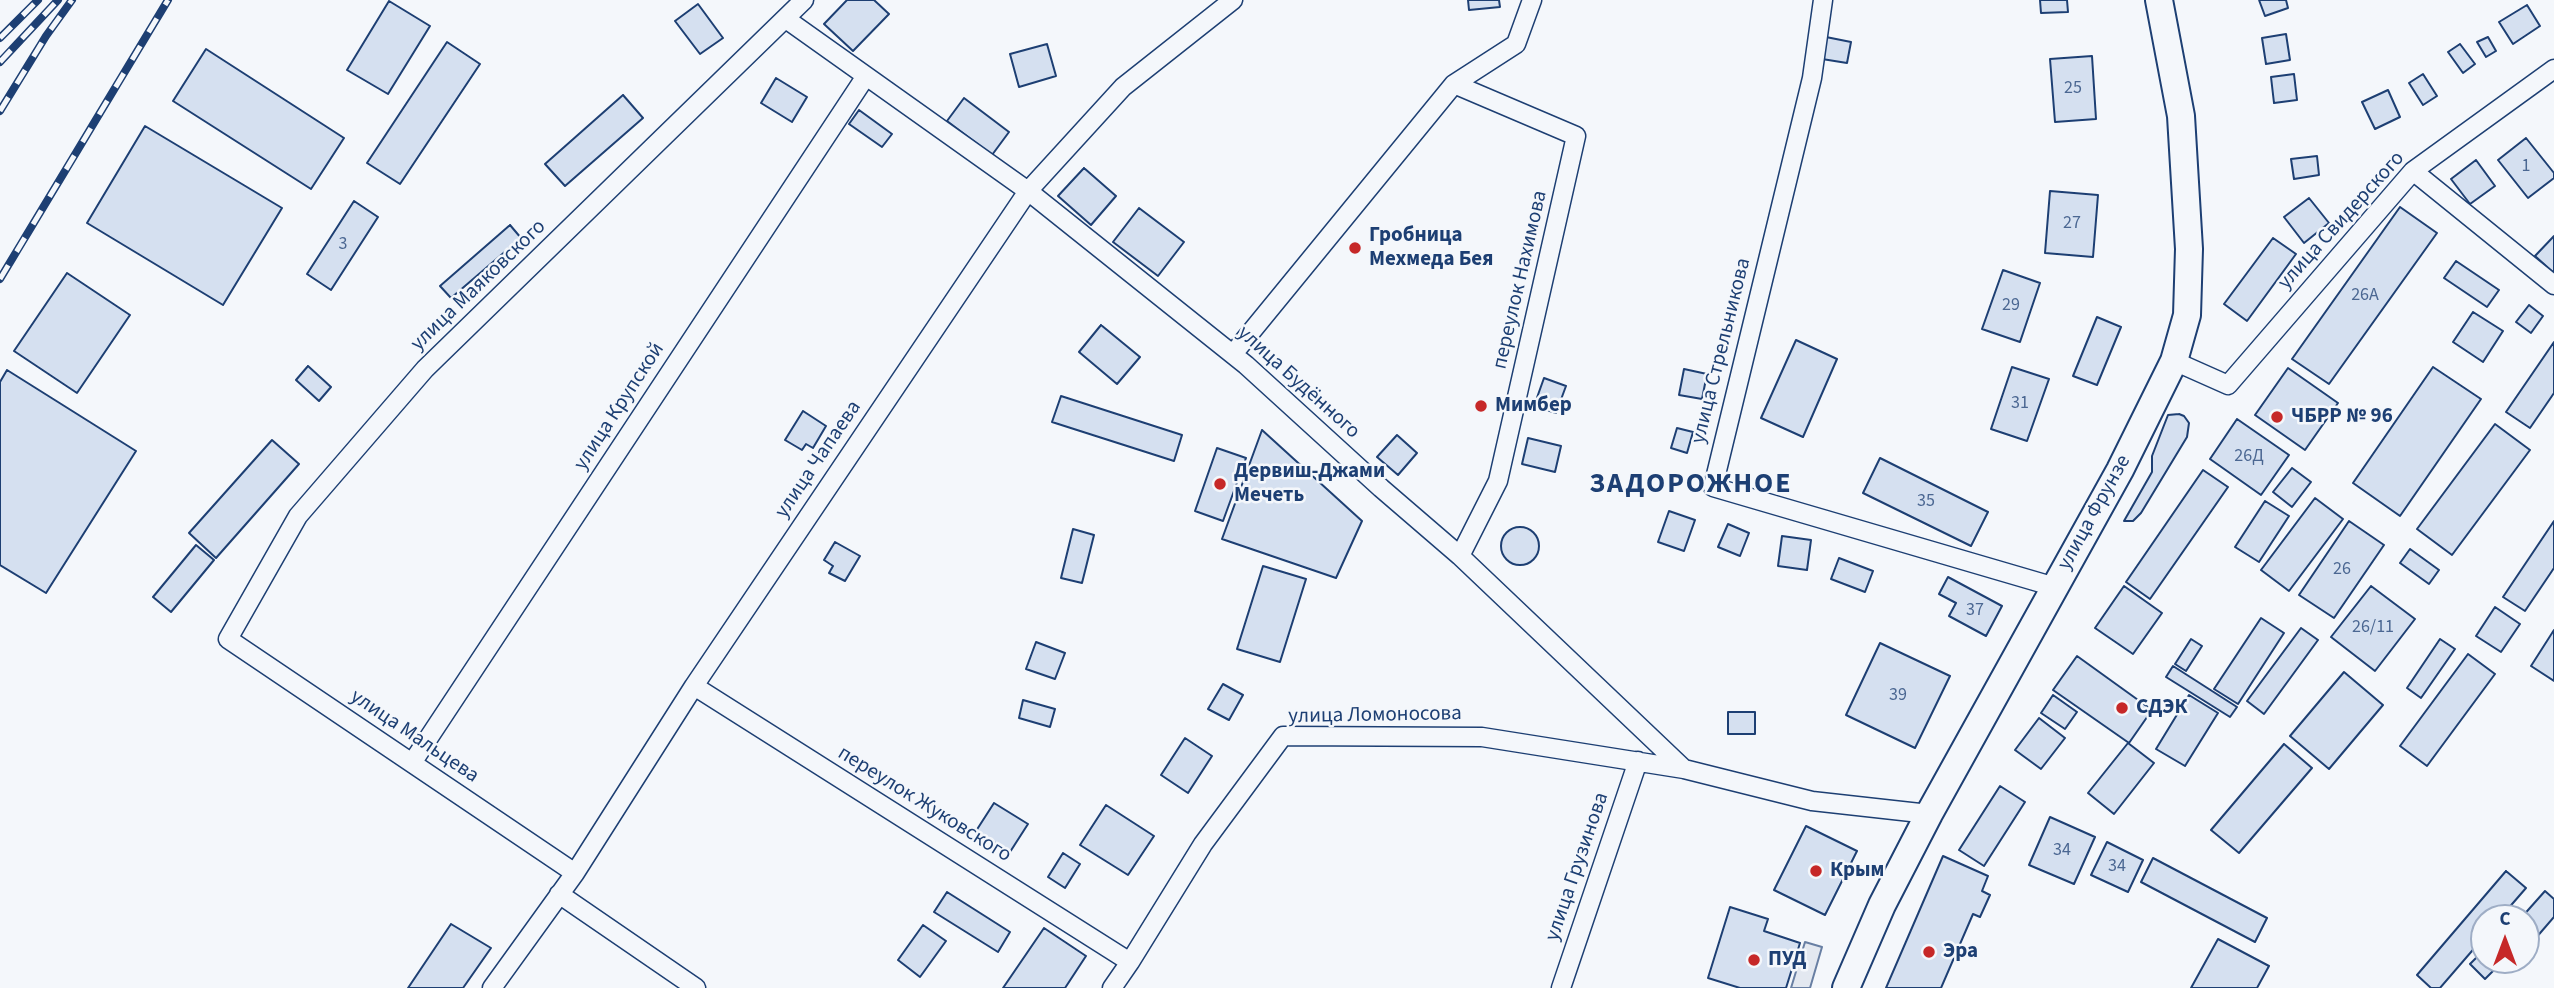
<!DOCTYPE html>
<html>
<head>
<meta charset="utf-8">
<style>
  body { margin:0 }
  #map { position:relative; width:2554px; height:988px; overflow:hidden; background:#f4f7fb; font-family:"Source Sans 3",sans-serif }
  canvas { display:block }
  .north { position:absolute; left:2470px; top:904px; width:70px; height:70px; box-sizing:border-box; background:#f4f7fb; border:2px solid #9eadc5; border-radius:50%; rotate:0deg; font-size:19px; font-weight:700; line-height:28px; text-align:center; color:#1d3f73 }
  .north::after { content:''; display:block; margin:auto; width:24px; height:32px; background:#c62828; clip-path:polygon(50% 0,100% 100%,50% 72%,0 100%) }
</style>
</head>
<body>
<div id="map">
<canvas width="2554" height="988"></canvas>
<div class="north">С</div>
</div>
<script>
const ctx = document.querySelector('canvas').getContext('2d');
ctx.lineJoin = 'round';
function fillPath(path, color) {
  ctx.fillStyle = color;
  ctx.fill(path, 'evenodd');
}
function poly(rows) {
  const path = new Path2D();
  for (const r of rows) {
    if (r.length === 3) {
      path.moveTo(r[0] + r[2], r[1]);
      path.arc(r[0], r[1], r[2], 0, 2 * Math.PI);
      continue;
    }
    path.moveTo(r[0], r[1]);
    for (let i = 2; i < r.length; i += 2) path.lineTo(r[i], r[i + 1]);
  }
  return path;
}
function strokePath(path, color, width, dash) {
  ctx.strokeStyle = color;
  ctx.lineWidth = width;
  ctx.lineCap = dash ? 'butt' : 'round';
  ctx.setLineDash(dash || []);
  ctx.stroke(path);
}
function label(font, color, halo, rows, align = 'center') {
  ctx.font = font + ' "Source Sans 3",sans-serif';
  ctx.lineWidth = 5;
  ctx.setLineDash([]);
  ctx.textBaseline = 'middle';
  ctx.strokeStyle = halo;
  ctx.fillStyle = color;
  for (const [text, x, y, turn = 0] of rows) {
    ctx.save();
    ctx.translate(x, y);
    ctx.rotate((+turn || 0) * Math.PI / 180);
    ctx.textAlign = isNaN(turn) ? turn : align;
    if (halo) ctx.strokeText(text, 0, 0);
    ctx.fillText(text, 0, 0);
    ctx.restore();
  }
}
const parking = poly([
  [1805,942,1822,947,1810,988,1791,988,1805,942]
]);
const building = poly([
  [847,0,874,0,889,14,853,51,824,24,847,0],
  [1468,0,1499,0,1500,7,1469,10,1468,0],
  [2040,0,2067,0,2068,12,2041,13,2040,0],
  [2259,0,2286,0,2288,8,2265,16,2259,0],
  [389,1,430,26,388,94,347,70,389,1],
  [698,4,723,38,700,54,675,21,698,4],
  [2527,5,2540,26,2513,44,2499,22,2527,5],
  [2286,34,2290,60,2266,64,2262,38,2286,34],
  [1826,37,1851,42,1847,63,1822,59,1826,37],
  [2488,37,2496,51,2486,57,2477,42,2488,37],
  [447,42,480,64,400,184,367,163,447,42],
  [1047,44,1056,76,1019,87,1010,54,1047,44],
  [2460,44,2475,64,2463,73,2448,52,2460,44],
  [206,49,344,138,311,189,173,101,206,49],
  [2092,56,2096,119,2055,122,2050,59,2092,56],
  [2294,74,2297,100,2274,103,2271,77,2294,74],
  [2423,74,2437,96,2423,105,2409,83,2423,74],
  [776,78,807,97,792,122,761,103,776,78],
  [2388,90,2400,117,2375,129,2362,102,2388,90],
  [623,95,643,118,565,186,545,164,623,95],
  [964,98,1009,132,992,155,947,121,964,98],
  [859,110,892,134,882,147,849,124,859,110],
  [145,126,282,208,223,305,87,223,145,126],
  [2526,138,2554,173,2554,178,2528,198,2498,160,2526,138],
  [2317,156,2319,175,2294,179,2291,159,2317,156],
  [2476,160,2495,186,2470,204,2451,179,2476,160],
  [1084,168,1116,196,1091,225,1058,196,1084,168],
  [2050,191,2098,195,2093,257,2045,253,2050,191],
  [2309,198,2329,223,2304,243,2284,217,2309,198],
  [354,201,378,217,331,290,307,274,354,201],
  [2400,207,2437,233,2329,384,2292,359,2400,207],
  [1139,208,1184,242,1158,276,1113,242,1139,208],
  [510,225,521,238,451,298,440,286,510,225],
  [2554,236,2554,273,2535,256,2554,236],
  [2273,238,2296,254,2247,321,2224,304,2273,238],
  [2456,261,2499,290,2487,307,2444,278,2456,261],
  [2003,270,2040,283,2020,342,1982,329,2003,270],
  [67,273,130,315,77,393,14,351,67,273],
  [2529,305,2543,316,2531,333,2516,322,2529,305],
  [2473,312,2503,331,2483,362,2453,342,2473,312],
  [2097,317,2121,327,2097,385,2073,376,2097,317],
  [1101,325,1140,357,1117,384,1079,352,1101,325],
  [1796,340,1837,359,1803,437,1761,418,1796,340],
  [2554,342,2554,393,2530,428,2506,412,2554,342],
  [308,366,331,387,319,401,296,380,308,366],
  [2012,367,2049,379,2027,441,1991,429,2012,367],
  [2433,367,2481,399,2400,516,2353,483,2433,367],
  [2288,368,2338,403,2305,450,2255,415,2288,368],
  [1684,369,1707,374,1702,399,1679,395,1684,369],
  [7,370,136,451,46,593,0,565,0,382,7,370],
  [1544,378,1566,386,1556,413,1534,406,1544,378],
  [1061,396,1182,435,1174,461,1052,422,1061,396],
  [803,411,826,426,813,448,806,444,802,450,785,440,803,411],
  [2179,414,2184,416,2189,423,2187,437,2141,513,2133,521,2124,521,2152,472,2152,456,2168,415,2179,414],
  [2237,419,2289,455,2261,495,2210,459,2237,419],
  [2495,424,2530,450,2452,555,2417,529,2495,424],
  [1677,428,1693,432,1687,453,1671,448,1677,428],
  [1262,430,1362,521,1336,578,1222,539,1262,430],
  [1397,435,1417,453,1398,475,1377,457,1397,435],
  [1528,438,1561,446,1555,472,1522,464,1528,438],
  [272,440,299,464,216,558,189,533,272,440],
  [1217,448,1246,458,1223,521,1195,511,1217,448],
  [1880,458,1988,512,1971,546,1863,493,1880,458],
  [2292,468,2311,482,2292,507,2273,492,2292,468],
  [2203,470,2228,487,2150,599,2126,582,2203,470],
  [2315,498,2343,519,2289,591,2261,570,2315,498],
  [2265,501,2289,516,2259,562,2235,547,2265,501],
  [1669,511,1695,520,1684,551,1658,542,1669,511],
  [2349,521,2384,545,2334,618,2299,595,2349,521],
  [2554,521,2554,568,2525,611,2503,597,2554,521],
  [1728,524,1749,533,1740,556,1718,547,1728,524],
  [1520,546,19],
  [1073,529,1094,535,1082,583,1061,578,1073,529],
  [1782,536,1811,540,1807,570,1778,566,1782,536],
  [835,542,860,556,845,581,829,573,833,566,824,560,835,542],
  [196,545,214,560,171,612,153,597,196,545],
  [2410,549,2439,570,2429,584,2400,563,2410,549],
  [1839,558,1873,571,1865,592,1831,579,1839,558],
  [1263,566,1306,579,1280,662,1237,649,1263,566],
  [1948,577,2002,606,1986,636,1949,616,1956,603,1939,594,1948,577],
  [2124,586,2162,613,2133,654,2095,628,2124,586],
  [2371,586,2415,619,2375,671,2331,637,2371,586],
  [2495,607,2520,624,2501,652,2476,636,2495,607],
  [2261,618,2284,633,2238,704,2214,689,2261,618],
  [2301,628,2318,640,2264,714,2247,701,2301,628],
  [2554,630,2554,681,2531,666,2554,630],
  [2191,639,2202,646,2186,671,2175,664,2191,639],
  [2440,639,2455,649,2421,698,2407,688,2440,639],
  [1036,642,1065,653,1055,679,1026,669,1036,642],
  [1880,643,1950,676,1915,748,1846,715,1880,643],
  [2468,654,2495,674,2427,766,2400,746,2468,654],
  [2077,656,2152,710,2129,743,2053,690,2077,656],
  [2173,666,2237,707,2230,717,2166,677,2173,666],
  [2344,672,2383,705,2329,769,2290,736,2344,672],
  [1223,684,1243,695,1229,720,1208,709,1223,684],
  [2053,695,2077,712,2065,729,2041,713,2053,695],
  [2189,695,2218,713,2185,766,2156,749,2189,695],
  [1023,700,1055,709,1050,727,1019,718,1023,700],
  [1728,712,1755,712,1755,734,1728,734,1728,712],
  [2039,718,2065,738,2041,769,2015,750,2039,718],
  [1185,738,1212,756,1188,793,1161,775,1185,738],
  [2128,743,2154,763,2114,814,2088,793,2128,743],
  [2284,744,2312,768,2239,853,2211,830,2284,744],
  [2000,786,2025,802,1984,866,1959,850,2000,786],
  [994,803,1028,824,1010,852,976,831,994,803],
  [1106,805,1154,836,1128,875,1080,845,1106,805],
  [2050,817,2095,837,2074,884,2029,865,2050,817],
  [1806,826,1857,851,1825,915,1774,890,1806,826],
  [2107,842,2143,860,2128,892,2091,875,2107,842],
  [1063,853,1080,864,1065,888,1048,877,1063,853],
  [1943,856,1988,876,1982,891,1990,895,1980,917,1973,914,1941,988,1886,988,1943,856],
  [2153,858,2267,918,2255,942,2141,882,2153,858],
  [2506,871,2526,888,2500,918,2484,918,2484,937,2440,988,2431,988,2417,975,2506,871],
  [2545,891,2554,899,2554,917,2535,939,2526,931,2526,918,2521,918,2545,891],
  [947,892,1010,932,998,952,934,912,947,892],
  [1730,907,1768,919,1764,931,1800,943,1786,988,1740,988,1708,978,1730,907],
  [451,924,491,948,463,988,408,988,451,924],
  [923,925,946,941,920,977,898,960,923,925],
  [1044,928,1086,956,1065,988,1003,988,1044,928],
  [2218,939,2269,966,2257,988,2191,988,2218,939],
  [2484,950,2484,960,2504,960,2485,979,2470,964,2484,950]
]);
const street = poly([
  [1823,0,1812,78,1713,487,2055,587],
  [786,19,1028,191,1246,365,1381,488,1460,556,1684,769,1812,801,1929,814],
  [1454,84,1576,136,1498,481,1460,556],
  [2413,171,2554,285],
  [1233,354,1454,84,1516,44,1532,0],
  [2174,361,2228,385,2413,171,2554,69],
  [694,686,1130,962],
  [412,763,866,76],
  [575,873,228,639,298,516,425,369,804,0],
  [559,894,696,988],
  [492,988,575,873,694,686,1028,191,1123,87,1233,0],
  [1112,988,1130,962,1203,844,1283,736,1482,737,1684,769],
  [1561,988,1638,761]
]);
const secondary = poly([
  [1846,988,1882,905,1929,814,2120,470,2174,361,2187,315,2189,249,2181,116,2159,0]
]);
const rail = poly([
  [0,38,38,0],
  [0,62,58,0],
  [0,111,46,36,72,0],
  [0,279,168,0]
]);
const markers = [
  [1355,248,7,"#c62828"],
  [1481,406,7,"#c62828"],
  [2277,417,7,"#c62828"],
  [1220,484,7,"#c62828"],
  [2122,708,7,"#c62828"],
  [1816,871,7,"#c62828"],
  [1929,952,7,"#c62828"],
  [1754,960,7,"#c62828"]
];
const numberNames = [
  ["25",2073,89],
  ["1",2526,167],
  ["27",2072,224],
  ["3",343,245],
  ["26А",2365,296],
  ["29",2011,306],
  ["31",2020,404],
  ["26Д",2249,457],
  ["35",1926,502],
  ["26",2342,570],
  ["37",1975,611],
  ["26/11",2373,628],
  ["39",1898,696],
  ["34",2062,851],
  ["34",2117,867]
];
const streetNames = [
  ["улица Свидерского",2342,221,-48],
  ["переулок Нахимова",1521,280,-77],
  ["улица Маяковского",479,286,-44],
  ["улица Стрельникова",1722,351,-76],
  ["улица Будённого",1298,383,42],
  ["улица Крупской",620,407,-57],
  ["улица Чапаева",819,460,-56],
  ["улица Фрунзе",2095,513,-61],
  ["улица Ломоносова",1375,716,-1],
  ["улица Мальцева",414,737,34],
  ["переулок Жуковского",924,805,32],
  ["улица Грузинова",1578,867,-71]
];
const poiNames = [
  ["Гробница",1369,236],
  ["Мехмеда Бея",1369,260],
  ["Мимбер",1495,406],
  ["ЧБРР № 96",2291,417],
  ["Дервиш-Джами",1234,472],
  ["Мечеть",1234,496],
  ["СДЭК",2136,708],
  ["Крым",1830,871],
  ["Эра",1943,952],
  ["ПУД",1768,960]
];
const districtNames = [
  ["ЗАДОРОЖНОЕ",1691,486]
];
fillPath(parking, '#e3e8f0');
strokePath(parking, '#687fa3', 2);
fillPath(building, '#d5e0f0');
strokePath(building, '#1d3f73', 2);
strokePath(street, '#1d3f73', 21);
strokePath(secondary, '#1d3f73', 30);
strokePath(street, '#f4f7fb', 18);
strokePath(secondary, '#f4f7fb', 26);
strokePath(rail, '#1d3f73', 8);
strokePath(rail, '#f4f7fb', 5, [16]);
for (const [x, y, r, color] of markers) {
  const dot = new Path2D();
  dot.arc(x, y, r, 0, 2 * Math.PI);
  ctx.fillStyle = color;
  ctx.fill(dot);
  strokePath(dot, '#f4f7fb', 2.5);
}
label('18px', '#4b6792', null, numberNames);
label('21px', '#1d3f73', '#f4f7fb', streetNames);
label('bold 21px', '#1d3f73', '#f4f7fb', poiNames, 'left');
ctx.letterSpacing = '2px';
label('bold 28px', '#1d3f73', '#f4f7fb', districtNames);
ctx.letterSpacing = '0px';
</script>
</body>
</html>
